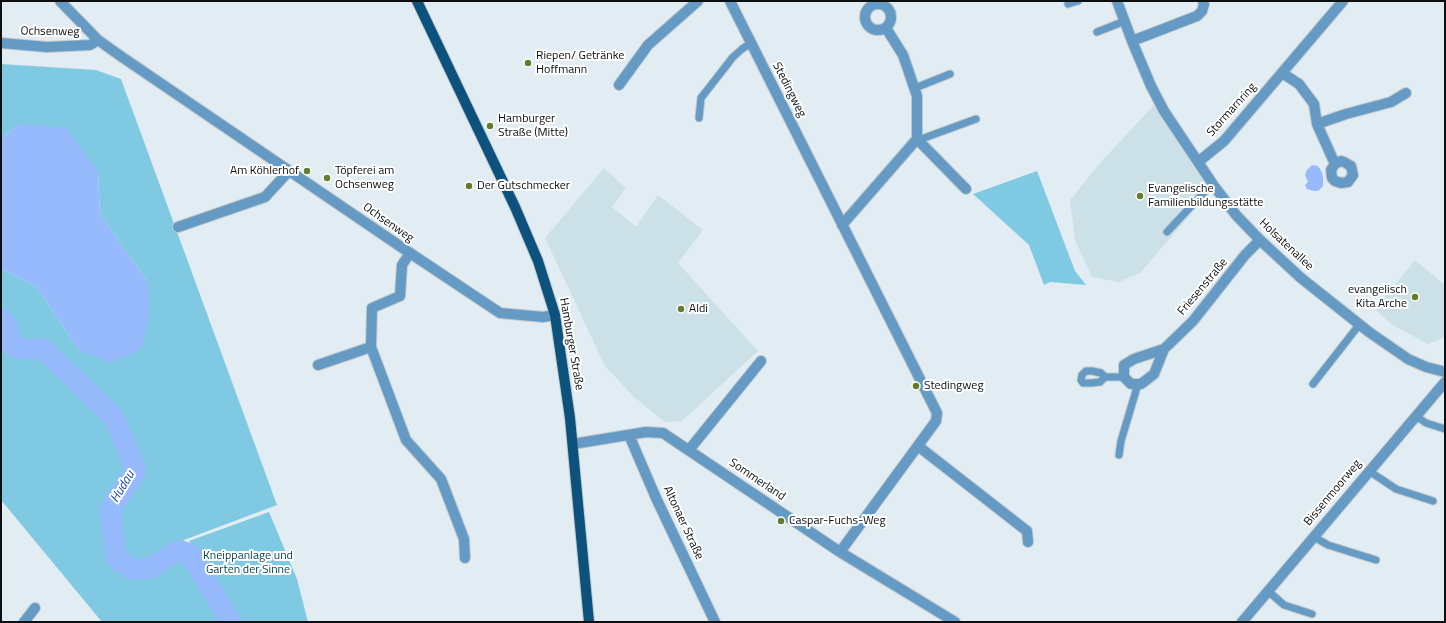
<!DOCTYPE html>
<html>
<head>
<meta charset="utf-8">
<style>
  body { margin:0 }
  #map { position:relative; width:1446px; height:623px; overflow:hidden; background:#e1edf2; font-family:"Titillium Web",sans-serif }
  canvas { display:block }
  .frame { position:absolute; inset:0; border:2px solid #0b0f10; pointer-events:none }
</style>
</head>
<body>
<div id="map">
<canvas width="1446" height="623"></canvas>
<div class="frame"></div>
</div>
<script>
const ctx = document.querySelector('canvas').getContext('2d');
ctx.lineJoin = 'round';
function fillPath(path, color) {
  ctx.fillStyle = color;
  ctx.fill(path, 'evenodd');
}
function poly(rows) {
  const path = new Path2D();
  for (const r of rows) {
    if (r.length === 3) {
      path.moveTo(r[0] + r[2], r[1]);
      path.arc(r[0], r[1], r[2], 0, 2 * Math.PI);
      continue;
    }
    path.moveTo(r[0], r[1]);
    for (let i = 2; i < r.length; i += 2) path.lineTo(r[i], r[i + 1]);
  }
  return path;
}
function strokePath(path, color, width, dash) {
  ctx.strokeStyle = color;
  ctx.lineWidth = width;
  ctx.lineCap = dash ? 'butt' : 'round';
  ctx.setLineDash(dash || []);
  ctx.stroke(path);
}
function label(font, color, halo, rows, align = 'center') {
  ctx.font = font + ' "Titillium Web",sans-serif';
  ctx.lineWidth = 4;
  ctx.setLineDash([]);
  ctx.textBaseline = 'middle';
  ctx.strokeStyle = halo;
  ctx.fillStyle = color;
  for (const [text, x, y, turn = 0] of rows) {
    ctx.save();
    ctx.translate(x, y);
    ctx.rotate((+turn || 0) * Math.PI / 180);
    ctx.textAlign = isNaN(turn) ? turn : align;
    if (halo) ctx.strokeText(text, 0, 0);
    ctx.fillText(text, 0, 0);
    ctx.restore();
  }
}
const built = poly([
  [1154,105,1210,192,1140,273,1119,282,1092,277,1075,240,1070,200,1101,162],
  [604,168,626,188,612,207,636,227,658,195,703,230,678,263,758,351,682,421,665,422,634,397,605,366,545,238],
  [1415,260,1445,285,1445,337,1428,344,1391,324,1375,309]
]);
const green = poly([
  [1,64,96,70,121,79,277,505,176,543,223,622,102,622,1,500,1,269,37,287,79,350,148,282,100,214,98,172,19,124,1,139],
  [1037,171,1075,271,1086,285,1050,282,1044,285,1029,245,973,194],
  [269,512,297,579,308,622,239,622,189,541]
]);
const water = poly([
  [19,124,66,128,98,172,100,214,148,282,150,310,142,348,111,363,79,350,37,287,1,269,1,139],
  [1312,165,1318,166,1322,172,1323,178,1323,186,1318,191,1314,191,1307,189,1305,185,1308,182,1305,175,1307,170]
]);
const river = poly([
  [1,319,7,325,10,343,18,349,43,349,113,416,136,470,110,510,116,558,132,569,149,569,179,550,190,554,231,622]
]);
const service = poly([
  [1068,4,1078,1],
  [1097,32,1125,21],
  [915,88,950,74],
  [699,118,701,98,733,57,742,49,751,43],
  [917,139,924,138,976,119],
  [1167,232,1212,184],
  [1105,377,1100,382,1091,383,1083,383,1081,380,1082,375,1086,371,1092,371,1101,373,1105,377,1124,377],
  [1313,384,1359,325],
  [1416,416,1426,423,1445,429],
  [1119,455,1121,441,1138,384],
  [1369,471,1396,489,1433,501],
  [1314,537,1328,545,1376,560],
  [1268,591,1284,605,1312,614]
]);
const minor = poly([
  [60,1,98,40,122,57,410,253,500,313,543,317,555,315],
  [730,1,937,413,936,421,840,552],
  [1117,1,1132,41,1151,86,1164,111,1214,186,1236,215,1260,240,1301,278,1369,332,1408,359,1426,367,1445,372],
  [878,17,13],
  [886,28,903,55,917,96,917,139],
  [1132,41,1197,16,1202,11,1204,4,1203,1],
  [1,43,47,47,90,45,98,40],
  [1282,73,1299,84,1314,104,1317,124,1335,164,1331,170,1332,178,1335,181,1341,183,1348,182,1353,175,1351,166,1344,162,1341,161,1335,164],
  [619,85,648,45,698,1],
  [1317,124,1346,114,1391,102,1406,93],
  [1198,162,1224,141,1343,1],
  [842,225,917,139,966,189],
  [178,227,265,197,289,171],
  [371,347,406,440,441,479,464,539,465,558],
  [1164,349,1154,374,1141,384,1131,384,1124,377,1124,365,1134,359,1164,349,1193,321,1245,255,1260,240],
  [318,365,371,347,372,308,400,296,402,265,410,253],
  [629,435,656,498,715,622],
  [573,444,646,432,663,433,840,552,955,622],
  [918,446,1027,531,1028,542],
  [689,450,761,361],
  [24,622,35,608],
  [1242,622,1445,382]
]);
const primary = poly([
  [417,1,515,207,538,261,555,315,570,418,589,622]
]);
const markers = [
  [528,63,4,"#657b2d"],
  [490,126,4,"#657b2d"],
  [307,171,4,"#657b2d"],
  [327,178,4,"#657b2d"],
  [469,186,4,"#657b2d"],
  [1140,196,4,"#657b2d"],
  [1415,297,4,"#657b2d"],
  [681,309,4,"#657b2d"],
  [916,386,4,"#657b2d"],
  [781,521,4,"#657b2d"]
];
const streetNames = [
  ["Ochsenweg",50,32,1],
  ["Stedingweg",789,90,63],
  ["Stormarnring",1232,110,-48],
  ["Ochsenweg",388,223,35],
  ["Holsatenallee",1286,245,43],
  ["Friesenstraße",1203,287,-50],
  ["Hamburger Straße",571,344,80],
  ["Sommerland",757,480,34],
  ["Bissenmoorweg",1333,493,-50],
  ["Altonaer Straße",683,523,65]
];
const poiNames = [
  ["Riepen/ Getränke",536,56],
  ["Hoffmann",536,70],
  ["Hamburger",498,119],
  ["Straße (Mitte)",498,133],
  ["Am Köhlerhof",299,171,"right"],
  ["Töpferei am",335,171],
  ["Ochsenweg",335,185],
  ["Der Gutschmecker",477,186],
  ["Evangelische",1148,189],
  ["Familienbildungsstätte",1148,203],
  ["evangelisch",1407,290,"right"],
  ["Kita Arche",1407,304,"right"],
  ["Aldi",689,309],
  ["Stedingweg",924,386],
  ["Caspar-Fuchs-Weg",789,521]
];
const parkNames = [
  ["Kneippanlage und",248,556],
  ["Garten der Sinne",248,570]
];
const waterNames = [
  ["Hudau",123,487,-59]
];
fillPath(built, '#cce0e8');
fillPath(green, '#7fc9e3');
fillPath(water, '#96bafb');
strokePath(river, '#96bafb', 21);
strokePath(service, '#bfc9ce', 9);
strokePath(minor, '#bfc9ce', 12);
strokePath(primary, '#bfc9ce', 12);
strokePath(service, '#649ac3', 7);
strokePath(minor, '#649ac3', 10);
strokePath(primary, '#0c527c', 10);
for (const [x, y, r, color] of markers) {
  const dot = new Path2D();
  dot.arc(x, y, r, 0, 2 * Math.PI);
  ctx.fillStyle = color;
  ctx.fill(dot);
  strokePath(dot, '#fff', 1.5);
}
label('12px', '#0b0f10', '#fff', streetNames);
label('12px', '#0b0f10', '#fff', poiNames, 'left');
label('12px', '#094454', '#fff', parkNames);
label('italic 13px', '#1846a0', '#fff', waterNames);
</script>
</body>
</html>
